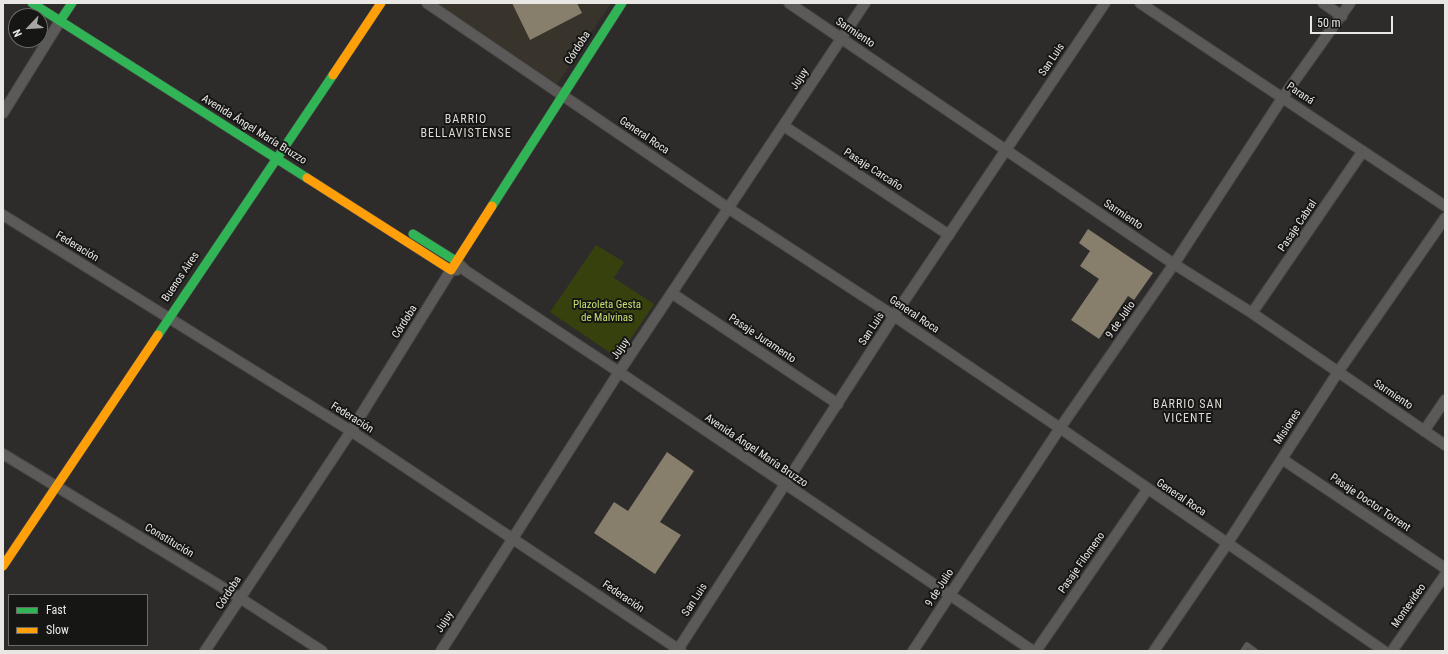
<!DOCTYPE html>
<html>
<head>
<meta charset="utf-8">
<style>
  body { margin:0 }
  #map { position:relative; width:1448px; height:654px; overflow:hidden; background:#2e2c2a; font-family:"Roboto Condensed",sans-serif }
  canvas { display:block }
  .frame { position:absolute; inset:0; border:4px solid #e8e7e4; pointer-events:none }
  .legend { position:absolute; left:8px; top:594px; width:140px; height:52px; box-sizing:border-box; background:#161614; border:1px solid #6a6a67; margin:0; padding:5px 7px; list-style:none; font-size:12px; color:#e8e7e4 }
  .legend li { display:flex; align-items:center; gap:8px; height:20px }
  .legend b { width:20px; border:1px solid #6a6a67 }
  .north { position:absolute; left:8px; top:8px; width:40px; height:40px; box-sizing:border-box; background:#161614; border:1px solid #6a6a67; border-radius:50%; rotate:245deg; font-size:11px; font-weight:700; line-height:16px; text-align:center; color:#e8e7e4 }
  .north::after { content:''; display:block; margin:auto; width:14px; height:18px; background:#a7a6a3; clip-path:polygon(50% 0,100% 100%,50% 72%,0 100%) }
  .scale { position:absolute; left:1310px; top:16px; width:83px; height:18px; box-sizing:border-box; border:2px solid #e8e7e4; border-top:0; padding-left:5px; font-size:12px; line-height:14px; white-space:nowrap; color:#e8e7e4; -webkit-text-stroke:3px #161614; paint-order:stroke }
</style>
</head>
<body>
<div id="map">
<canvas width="1448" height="654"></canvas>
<div class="frame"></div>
<ul class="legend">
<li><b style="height:5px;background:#30b455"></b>Fast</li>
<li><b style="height:5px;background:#ff9f0a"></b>Slow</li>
</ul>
<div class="north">N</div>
<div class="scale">50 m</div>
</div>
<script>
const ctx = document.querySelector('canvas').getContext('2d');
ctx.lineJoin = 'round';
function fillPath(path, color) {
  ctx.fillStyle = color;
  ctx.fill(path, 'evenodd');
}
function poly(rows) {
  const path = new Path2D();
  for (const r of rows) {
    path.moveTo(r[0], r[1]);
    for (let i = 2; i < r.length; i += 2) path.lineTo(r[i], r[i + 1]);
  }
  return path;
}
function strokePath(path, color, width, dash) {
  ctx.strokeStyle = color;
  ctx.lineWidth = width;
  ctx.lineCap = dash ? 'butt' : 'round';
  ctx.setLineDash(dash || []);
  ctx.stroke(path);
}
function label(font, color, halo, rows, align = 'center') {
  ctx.font = font + ' "Roboto Condensed",sans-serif';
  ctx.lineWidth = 4;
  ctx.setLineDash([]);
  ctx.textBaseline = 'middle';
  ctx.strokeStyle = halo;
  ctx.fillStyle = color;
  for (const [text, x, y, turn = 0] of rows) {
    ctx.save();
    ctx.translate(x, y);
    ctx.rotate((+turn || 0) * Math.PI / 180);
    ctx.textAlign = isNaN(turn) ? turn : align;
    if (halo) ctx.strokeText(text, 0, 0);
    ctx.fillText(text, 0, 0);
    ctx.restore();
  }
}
const built = poly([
  [438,3,611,3,557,84]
]);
const green = poly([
  [596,245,624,262,614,278,654,304,618,358,550,312]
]);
const building = poly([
  [512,3,577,3,582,13,530,40],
  [1088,229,1153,273,1134,300,1128,296,1099,339,1071,320,1099,279,1080,266,1090,251,1079,243],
  [667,452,694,471,660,522,681,535,655,574,594,533,614,502,628,511]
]);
const lane = poly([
  [1243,651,1247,645,1255,651]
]);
const street = poly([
  [427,3,728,208,894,316,1060,428,1384,651],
  [789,3,1174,264,1252,313,1445,445],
  [1140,3,1445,206],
  [1323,3,1342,16],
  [3,113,60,21],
  [784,126,949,235],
  [3,215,351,431,681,651],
  [456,261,466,271,619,372,1033,651],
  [673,294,838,404],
  [1252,313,1363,151],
  [1424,431,1445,400],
  [3,454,240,598,322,651],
  [1282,459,1445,568],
  [205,651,351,431,451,270,457,270],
  [441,651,619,372,865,3],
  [677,651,894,316,1105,3],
  [913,651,1060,428,1174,264,1283,97,1350,3],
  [1036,651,1147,490],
  [1154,651,1227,544,1338,372,1445,218],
  [1392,651,1445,575]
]);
const fast = poly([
  [32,3,307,178],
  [60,21,72,3],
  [492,206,622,3],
  [413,234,456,261],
  [158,335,333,75]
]);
const slow = poly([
  [333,75,381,3],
  [307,178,451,270,492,206],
  [3,566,158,335]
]);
const streetNames = [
  ["Sarmiento",855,33,34],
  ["Córdoba",578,48,-57],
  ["San Luis",1052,60,-56],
  ["Jujuy",800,79,-57],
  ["Paraná",1300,94,34],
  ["Avenida Ángel María Bruzzo",254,130,32],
  ["General Roca",644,136,34],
  ["Pasaje Carcaño",873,170,33],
  ["Sarmiento",1123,215,34],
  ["Pasaje Cabral",1298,226,-56],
  ["Federación",77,247,31],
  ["Buenos Aires",181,277,-56],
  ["General Roca",914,315,34],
  ["9 de Julio",1121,320,-55],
  ["Córdoba",405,322,-58],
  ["San Luis",872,329,-57],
  ["Pasaje Juramento",762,339,34],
  ["Jujuy",621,349,-56],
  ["Sarmiento",1393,395,34],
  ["Federación",352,418,32],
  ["Misiones",1288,427,-57],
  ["Avenida Ángel María Bruzzo",756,451,34],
  ["General Roca",1181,498,34],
  ["Pasaje Doctor Torrent",1370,503,34],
  ["Constitución",169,541,31],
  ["Pasaje Filomeno",1082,563,-55],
  ["9 de Julio",940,588,-57],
  ["Córdoba",229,593,-57],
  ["Federación",623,597,34],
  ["San Luis",695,600,-57],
  ["Montevideo",1409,606,-55],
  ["Jujuy",445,622,-58]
];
const parkNames = [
  ["Plazoleta Gesta",607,305],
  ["de Malvinas",607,318]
];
const neighbourhoodNames = [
  ["BARRIO",466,120],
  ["BELLAVISTENSE",466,134],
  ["BARRIO SAN",1188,405],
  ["VICENTE",1188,419]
];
fillPath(built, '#38342b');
fillPath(green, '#37410e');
fillPath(building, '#877e6c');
strokePath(lane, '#484746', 6);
strokePath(street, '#484746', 12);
strokePath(fast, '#484746', 10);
strokePath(slow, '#484746', 10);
strokePath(lane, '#5b5a58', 5);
strokePath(street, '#5b5a58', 10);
strokePath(fast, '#30b455', 9);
strokePath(slow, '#ff9f0a', 9);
label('11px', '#e8e7e4', '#161614', streetNames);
label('11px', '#c4e06c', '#161614', parkNames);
ctx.letterSpacing = '1px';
label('12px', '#dedbd6', '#161614', neighbourhoodNames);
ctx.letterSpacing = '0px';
</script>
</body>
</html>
